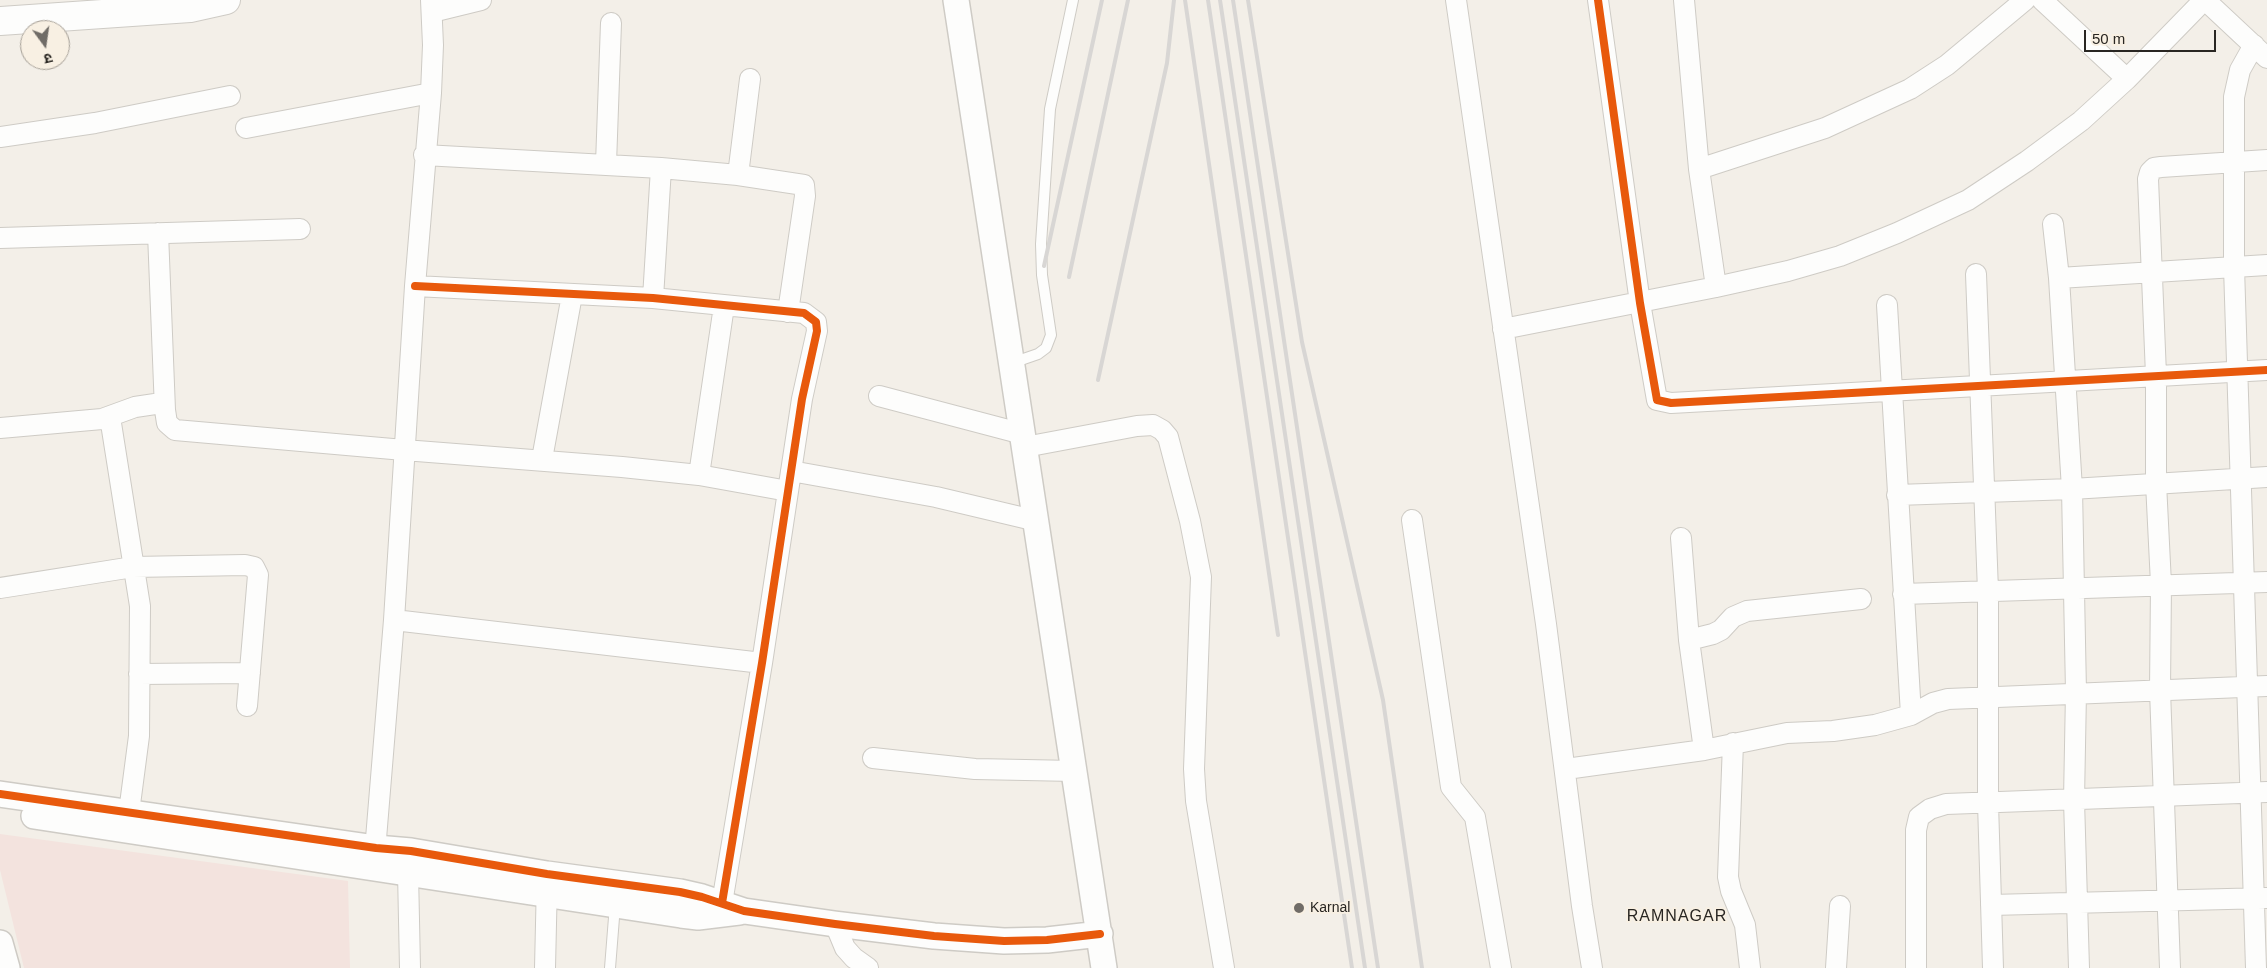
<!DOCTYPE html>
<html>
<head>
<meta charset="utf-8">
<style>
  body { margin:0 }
  #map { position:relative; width:2267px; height:968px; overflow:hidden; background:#f3efe8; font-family:Arial,"Noto Sans Devanagari",sans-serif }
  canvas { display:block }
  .north { position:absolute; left:20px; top:20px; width:50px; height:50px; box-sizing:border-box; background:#f8f0e3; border:1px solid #a59f96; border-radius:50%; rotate:166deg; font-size:14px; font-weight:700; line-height:20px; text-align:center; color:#292622 }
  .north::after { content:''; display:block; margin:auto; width:18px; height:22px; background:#706c67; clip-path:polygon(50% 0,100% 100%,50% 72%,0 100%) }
  .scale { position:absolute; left:2084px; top:30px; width:132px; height:22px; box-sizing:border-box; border:2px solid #292622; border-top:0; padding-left:6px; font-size:15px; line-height:18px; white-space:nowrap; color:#292622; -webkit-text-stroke:4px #f8f0e3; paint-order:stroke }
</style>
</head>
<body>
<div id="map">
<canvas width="2267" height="968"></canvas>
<div class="north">उ</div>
<div class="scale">50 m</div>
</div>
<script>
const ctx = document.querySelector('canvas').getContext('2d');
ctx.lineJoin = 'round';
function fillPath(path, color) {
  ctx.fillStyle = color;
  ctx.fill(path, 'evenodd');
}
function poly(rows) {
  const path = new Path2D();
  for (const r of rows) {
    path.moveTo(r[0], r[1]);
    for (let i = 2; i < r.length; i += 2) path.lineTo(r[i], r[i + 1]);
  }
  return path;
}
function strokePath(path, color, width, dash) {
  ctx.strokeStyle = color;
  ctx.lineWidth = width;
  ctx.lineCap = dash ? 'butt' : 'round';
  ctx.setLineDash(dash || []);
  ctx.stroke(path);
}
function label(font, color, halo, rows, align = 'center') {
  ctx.font = font + ' Arial,sans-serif';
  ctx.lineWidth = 4;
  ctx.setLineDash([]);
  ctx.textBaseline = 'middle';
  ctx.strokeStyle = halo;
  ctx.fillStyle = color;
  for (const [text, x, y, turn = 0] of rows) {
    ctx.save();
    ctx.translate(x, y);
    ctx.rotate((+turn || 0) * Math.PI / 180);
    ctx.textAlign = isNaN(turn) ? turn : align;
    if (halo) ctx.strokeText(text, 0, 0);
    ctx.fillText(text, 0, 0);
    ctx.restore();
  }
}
const education = poly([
  [0,834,348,881,350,968,24,968,0,870]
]);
const service = poly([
  [1012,363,1038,354,1046,348,1051,335,1042,275,1041,244,1050,109,1073,0],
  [610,968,615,905]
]);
const minor = poly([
  [1456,0,1546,624,1582,906,1592,968],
  [1598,0,1640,303,1657,400,1671,403,2267,370],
  [1684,0,1699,169,1716,287],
  [2042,0,2127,79],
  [2205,0,2267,58],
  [432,12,481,0],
  [2254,45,2240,70,2234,97,2234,267,2256,968],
  [246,128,431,93],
  [0,137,95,123,230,96],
  [424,155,661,168,738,175,804,185,805,196,788,312],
  [606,164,611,23],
  [1699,169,1825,128,1910,89,1947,65,2025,0],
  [738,175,750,79],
  [2053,224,2059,278,2072,489,2076,692,2074,800,2079,968],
  [158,233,165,410],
  [0,238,300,229],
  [1976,274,1988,591,1988,803,1993,968],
  [2059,278,2267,265],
  [415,286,653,298,804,313,816,322,817,331,802,399,762,663,722,903],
  [653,298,661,168],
  [1887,305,1911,715],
  [1503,329,1716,287,1788,271,1840,256,1897,233,1968,200,2027,161,2081,121,2127,79,2204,0],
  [879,396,1023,434],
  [110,417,140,606,139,736,129,812],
  [0,428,102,419,135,407,155,404,161,405,165,410,167,423,175,430,404,450,622,467,699,475,788,491],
  [1025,447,1137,426,1153,425,1162,430,1168,437,1190,521,1201,577,1194,769,1196,801,1224,968],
  [542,459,572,295],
  [791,471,936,497,1037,521],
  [699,475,724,306],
  [1897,495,2072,489,2267,477],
  [1412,520,1451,787,1475,817,1501,968],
  [1681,538,1689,640,1704,750],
  [0,588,133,567,245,565,254,567,258,575,247,706],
  [1903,594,2267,582],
  [394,620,762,663],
  [1689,640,1713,634,1721,630,1733,617,1747,611,1861,599],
  [139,674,250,673],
  [1733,743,1728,877,1731,891,1745,925,1750,968],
  [873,758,975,769,1075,771],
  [1566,769,1704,750,1787,733,1833,731,1875,725,1911,715,1933,703,1948,699,2267,686],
  [410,858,408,872,410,968],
  [374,863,394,620,415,286,431,93,433,45,431,0],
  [1991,905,2267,898],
  [835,924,845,948,854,958,868,968],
  [545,968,547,880],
  [1836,968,1840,906],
  [1916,968,1916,830,1919,817,1930,809,1946,804,2267,792],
  [2170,968,2160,690,2161,584,2156,483,2156,375,2148,179,2150,172,2154,168,2161,167,2267,160]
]);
const tertiary = poly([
  [956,0,1104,968],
  [0,794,376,848,411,851,547,874,680,892,702,897,744,911,835,924,934,936,1004,941,1047,940,1100,934],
  [34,816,681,915,698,917,739,912],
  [0,943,7,968]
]);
const trunk = poly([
  [0,21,190,8,226,0]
]);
const rail = poly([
  [1185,0,1278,635],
  [1208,0,1352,968],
  [1220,0,1365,968],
  [1233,0,1378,968],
  [1248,0,1302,342,1383,700,1422,968],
  [1044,266,1102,0],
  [1069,277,1128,0],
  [1098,380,1167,63,1174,0]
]);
const cycleway = poly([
  [1598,0,1640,303,1657,400,1671,403,2267,370],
  [415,286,653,298,804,313,816,322,817,331,802,399,762,663,722,903],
  [0,794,376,848,411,851,547,874,680,892,702,897,744,911,835,924,934,936,1004,941,1047,940,1100,934]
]);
const markers = [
  [1299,908,6,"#706c67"]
];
const poiNames = [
  ["Karnal",1310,908]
];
const quarterNames = [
  ["RAMNAGAR",1677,917]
];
fillPath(education, '#f3e3de');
strokePath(service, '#cecbc5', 12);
strokePath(minor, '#cecbc5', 22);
strokePath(tertiary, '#cecbc5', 28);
strokePath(trunk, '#cecbc5', 30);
strokePath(service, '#fdfdfc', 10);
strokePath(minor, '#fdfdfc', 20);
strokePath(tertiary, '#fdfdfc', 25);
strokePath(trunk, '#fdfdfc', 28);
strokePath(rail, '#d8d6d4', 4);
strokePath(cycleway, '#e8590c', 8);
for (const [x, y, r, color] of markers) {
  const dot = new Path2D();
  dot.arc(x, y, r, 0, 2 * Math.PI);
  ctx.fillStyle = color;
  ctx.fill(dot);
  strokePath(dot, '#f8f0e3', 2);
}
label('14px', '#292622', '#f8f0e3', poiNames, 'left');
ctx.letterSpacing = '1px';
label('16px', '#292622', '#f8f0e3', quarterNames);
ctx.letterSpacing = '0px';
</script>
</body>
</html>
